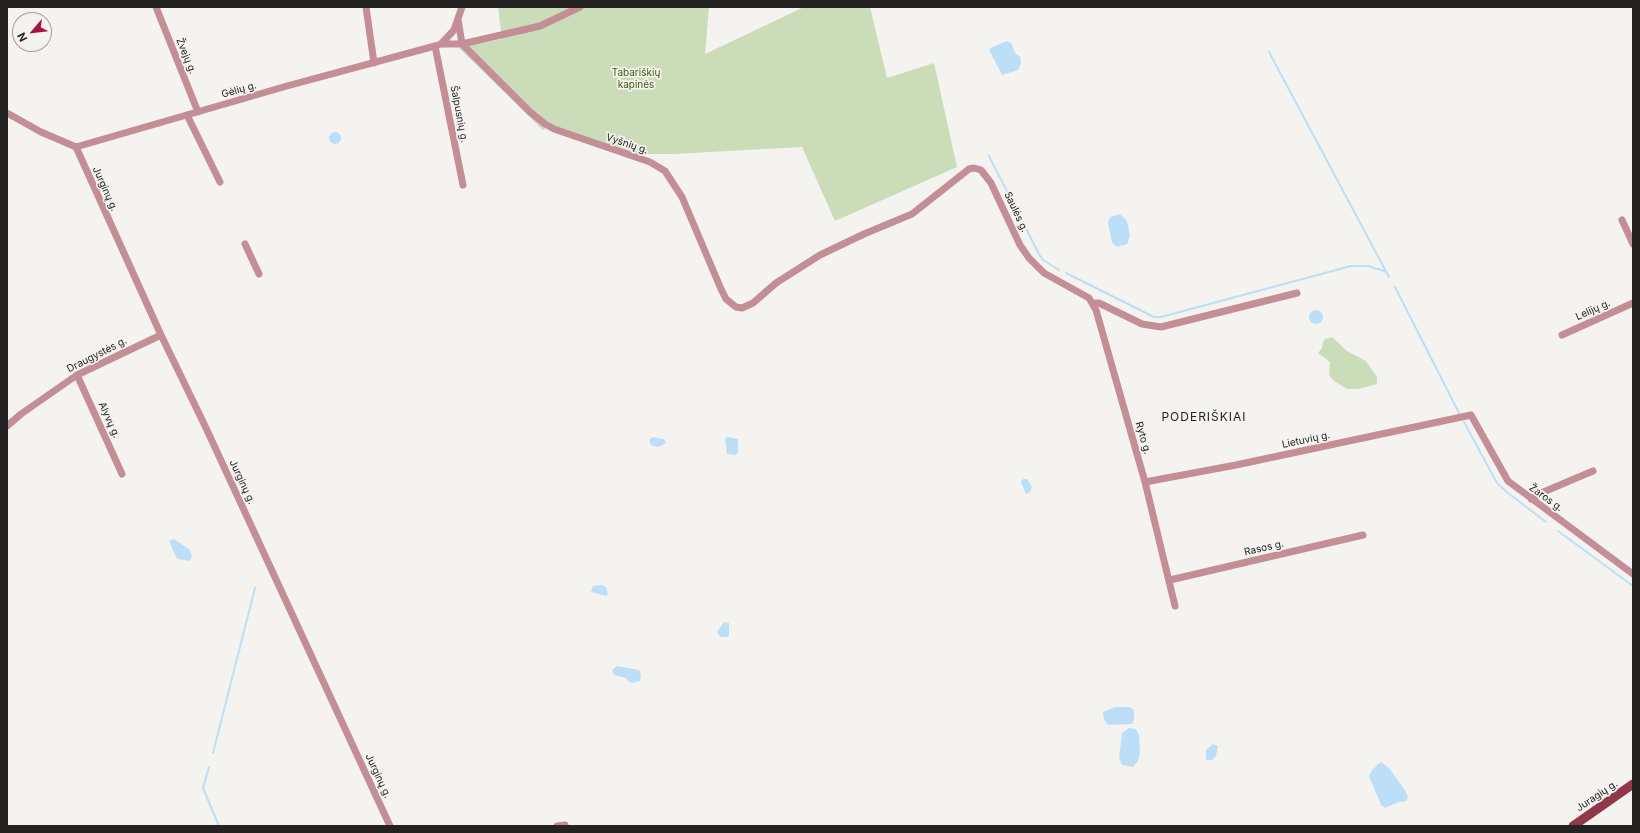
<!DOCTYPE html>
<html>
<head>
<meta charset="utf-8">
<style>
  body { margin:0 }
  #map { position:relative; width:1640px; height:833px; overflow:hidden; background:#f5f3f0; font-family:Inter,sans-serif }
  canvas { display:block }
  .frame { position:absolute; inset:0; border:8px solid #242322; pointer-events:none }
  .north { position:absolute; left:12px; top:12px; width:40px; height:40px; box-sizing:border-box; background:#f5f3f0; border:1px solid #a1a09e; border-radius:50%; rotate:242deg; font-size:11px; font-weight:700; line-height:16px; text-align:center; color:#242322 }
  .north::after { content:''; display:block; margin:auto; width:14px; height:18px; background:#a81245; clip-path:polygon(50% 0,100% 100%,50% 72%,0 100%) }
</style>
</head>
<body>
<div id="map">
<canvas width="1640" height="833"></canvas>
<div class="frame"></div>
<div class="north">N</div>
</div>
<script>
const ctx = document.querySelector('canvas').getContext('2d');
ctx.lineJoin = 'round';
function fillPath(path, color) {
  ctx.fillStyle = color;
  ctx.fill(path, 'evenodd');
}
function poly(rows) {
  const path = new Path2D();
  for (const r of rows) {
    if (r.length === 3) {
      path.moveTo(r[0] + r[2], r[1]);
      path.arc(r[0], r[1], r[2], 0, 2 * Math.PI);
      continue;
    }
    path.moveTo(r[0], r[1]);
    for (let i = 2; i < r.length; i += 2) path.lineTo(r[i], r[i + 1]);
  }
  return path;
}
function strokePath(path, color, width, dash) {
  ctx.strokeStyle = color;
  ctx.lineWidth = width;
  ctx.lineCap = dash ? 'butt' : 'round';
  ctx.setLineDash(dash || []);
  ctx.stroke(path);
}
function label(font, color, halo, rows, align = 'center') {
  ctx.font = font + ' Inter,sans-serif';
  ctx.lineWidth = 3.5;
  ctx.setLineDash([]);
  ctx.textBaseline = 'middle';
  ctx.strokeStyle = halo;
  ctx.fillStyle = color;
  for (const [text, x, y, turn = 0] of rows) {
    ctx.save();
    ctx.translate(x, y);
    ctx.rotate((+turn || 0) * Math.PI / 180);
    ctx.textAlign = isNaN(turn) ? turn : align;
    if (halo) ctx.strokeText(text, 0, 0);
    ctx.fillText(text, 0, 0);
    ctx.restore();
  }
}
const green = poly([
  [498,7,709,7,705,54,804,7,870,7,887,78,934,63,957,167,835,221,802,147,673,154,634,154,550,125,543,130,459,48,502,39],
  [1332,337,1347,351,1366,361,1377,377,1377,384,1359,389,1347,389,1334,381,1329,375,1330,362,1318,353,1322,348,1323,342,1325,339]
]);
const water = poly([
  [1007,41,1012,44,1015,53,1020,57,1021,63,1018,70,1002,75,989,50,992,47],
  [335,138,6],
  [1120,214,1127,221,1130,236,1127,244,1117,247,1112,243,1108,223,1110,217],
  [1316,317,7],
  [652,437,664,439,666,443,658,447,651,445,649,440],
  [727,437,738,439,738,452,736,455,727,454,725,438],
  [1023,479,1027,479,1032,487,1030,492,1026,494,1021,482],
  [174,539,190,550,192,557,190,561,178,559,176,557,170,543,170,540],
  [602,585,606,587,608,594,606,596,591,592,593,586],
  [724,622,729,623,729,635,727,637,720,637,717,632],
  [617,666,639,670,641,674,640,681,632,683,628,681,626,678,614,675,612,670],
  [1115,707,1130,707,1134,710,1134,720,1132,724,1108,725,1104,720,1103,712],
  [1129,728,1136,729,1139,735,1140,753,1138,761,1133,767,1122,765,1119,758,1122,733],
  [1213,744,1218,746,1216,756,1212,760,1206,760,1206,750],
  [1381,762,1389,768,1405,790,1408,797,1406,801,1399,802,1385,808,1381,805,1369,776,1373,769]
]);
const stream = poly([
  [1269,52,1389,277],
  [989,156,1039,254,1043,260,1059,270],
  [1066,273,1154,317,1161,317,1351,266,1368,266,1387,272],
  [1395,287,1459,413],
  [1464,422,1497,483,1508,493,1546,522],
  [1558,531,1633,586],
  [213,753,255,588],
  [209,767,203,788,219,826]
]);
const minor = poly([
  [156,7,198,112],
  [366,7,374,63],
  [458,19,462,44,530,112,545,124,554,129,650,162,665,171,682,197,721,289,726,299,736,307,742,308,753,303,776,283,820,255,864,234,912,214,969,169,974,168,981,170,991,183,1020,245,1029,258,1044,273,1089,298,1096,310,1145,482,1175,606],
  [441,44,462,44,540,26,580,7],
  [435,46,463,185],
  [7,113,41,132,76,147,287,86,435,46,441,44,454,30,462,7],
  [187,115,220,182],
  [76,147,161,335,206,428,390,826],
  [1622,220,1633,244],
  [245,244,259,274],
  [1093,303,1099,303,1142,324,1161,327,1297,293],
  [1562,335,1633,303],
  [77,375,122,474],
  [7,426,21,414,77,375,161,335],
  [1145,482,1236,465,1471,415,1508,481,1633,574],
  [1531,499,1541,493,1593,471],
  [1170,580,1363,535],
  [557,826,565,825]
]);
const major = poly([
  [1573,826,1633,784]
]);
const streetNames = [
  ["Žvejų g.",186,56,68],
  ["Gėlių g.",239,90,-16],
  ["Šalpusnių g.",459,114,79],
  ["Vyšnių g.",627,144,19],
  ["Jurginų g.",105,189,66],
  ["Saulės g.",1016,212,65],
  ["Lelijų g.",1593,310,-24],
  ["Draugystės g.",97,355,-27],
  ["Alyvų g.",109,420,66],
  ["Ryto g.",1143,438,74],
  ["Lietuvių g.",1306,440,-12],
  ["Jurginų g.",242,482,65],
  ["Žaros g.",1546,498,36],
  ["Rasos g.",1264,548,-13],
  ["Jurginų g.",378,776,65],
  ["Juragių g.",1597,796,-34]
];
const parkNames = [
  ["Tabariškių",636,73],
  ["kapinės",636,85]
];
const quarterNames = [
  ["PODERIŠKIAI",1204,417]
];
fillPath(green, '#caddb8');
fillPath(water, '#bcdff7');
strokePath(stream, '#bcdff7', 2);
strokePath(minor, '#c38e95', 7);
strokePath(major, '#903749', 9);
label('10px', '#242322', '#f5f3f0', streetNames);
label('10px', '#3a5b07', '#f5f3f0', parkNames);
ctx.letterSpacing = '1px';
label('12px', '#242322', '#f5f3f0', quarterNames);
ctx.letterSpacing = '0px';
</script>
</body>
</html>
